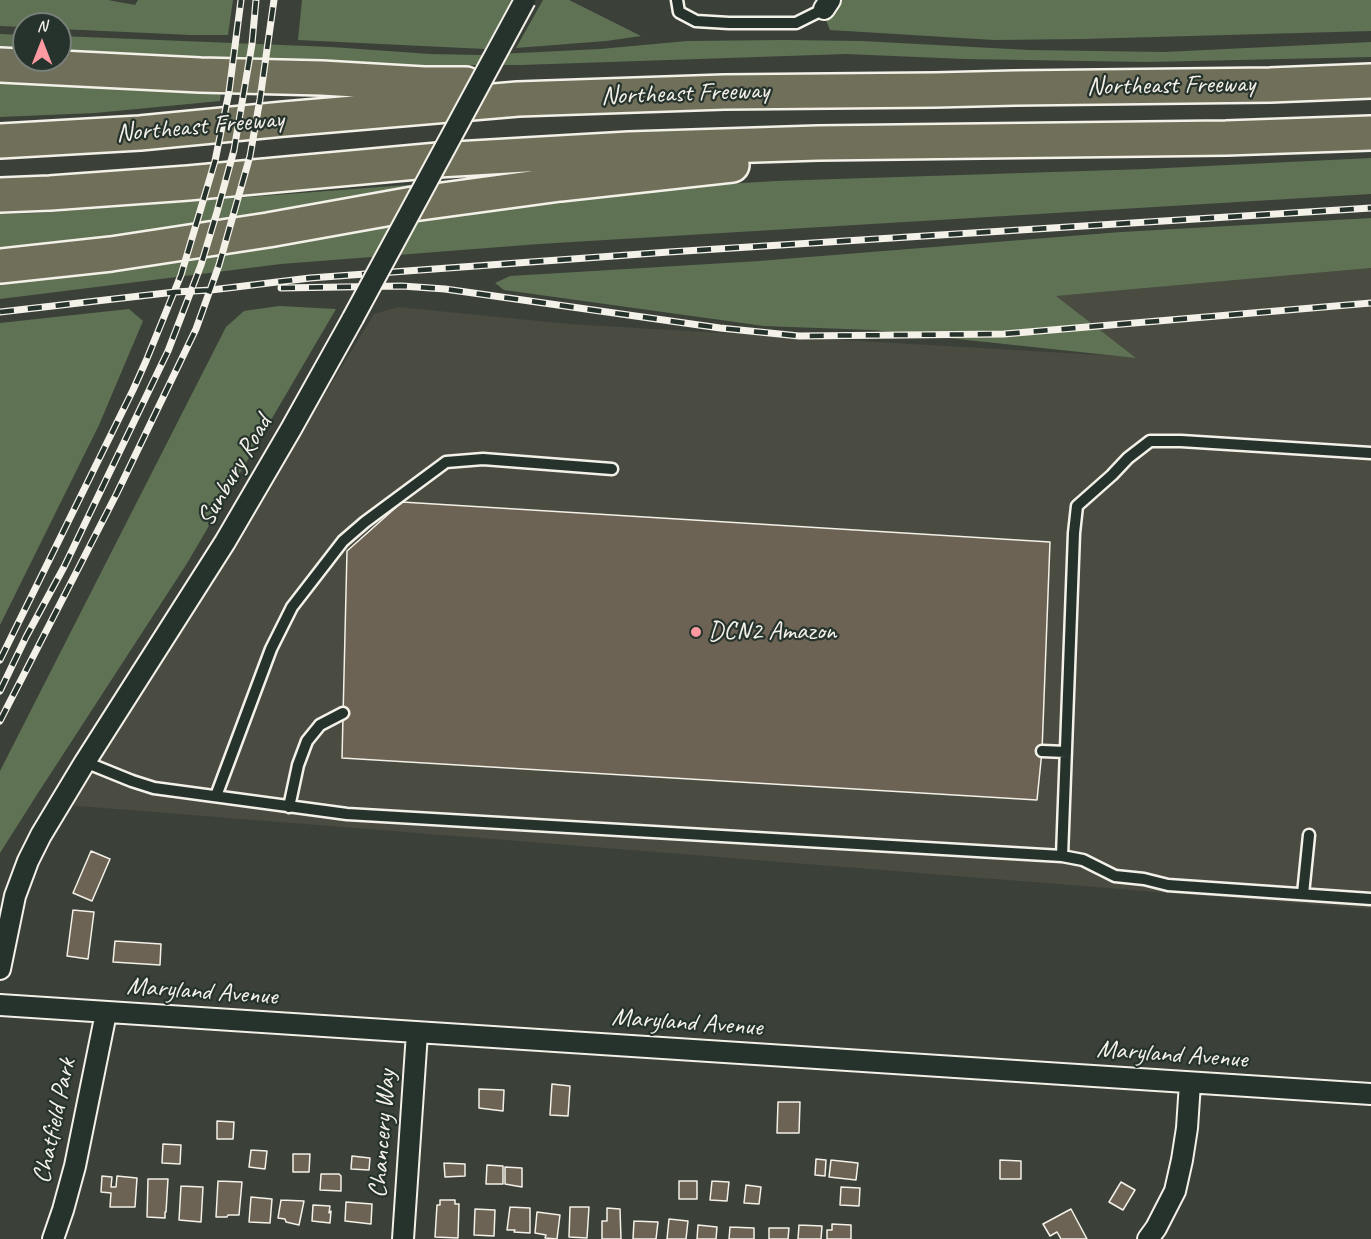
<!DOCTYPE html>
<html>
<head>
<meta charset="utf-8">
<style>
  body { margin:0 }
  #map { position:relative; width:1371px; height:1239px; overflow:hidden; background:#3b4139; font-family:Caveat,sans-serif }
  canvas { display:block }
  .north { position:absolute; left:12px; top:12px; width:60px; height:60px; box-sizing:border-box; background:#26332d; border:2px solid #787f78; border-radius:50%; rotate:0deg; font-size:16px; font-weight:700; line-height:24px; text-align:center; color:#f4f1e8 }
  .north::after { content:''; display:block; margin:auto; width:21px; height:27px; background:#ff9aa2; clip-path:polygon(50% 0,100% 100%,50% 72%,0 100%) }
</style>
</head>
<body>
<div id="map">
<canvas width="1371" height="1239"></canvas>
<div class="north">N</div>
</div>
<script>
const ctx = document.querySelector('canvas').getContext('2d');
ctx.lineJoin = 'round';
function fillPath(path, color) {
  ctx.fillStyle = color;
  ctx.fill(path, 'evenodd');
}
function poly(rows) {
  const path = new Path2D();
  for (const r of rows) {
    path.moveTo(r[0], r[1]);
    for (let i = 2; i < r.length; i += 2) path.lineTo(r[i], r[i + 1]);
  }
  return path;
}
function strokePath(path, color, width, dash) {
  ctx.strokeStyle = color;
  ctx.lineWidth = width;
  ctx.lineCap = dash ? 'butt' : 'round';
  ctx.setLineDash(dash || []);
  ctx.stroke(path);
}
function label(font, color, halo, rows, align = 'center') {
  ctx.font = font + ' Caveat,sans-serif';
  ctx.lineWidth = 4.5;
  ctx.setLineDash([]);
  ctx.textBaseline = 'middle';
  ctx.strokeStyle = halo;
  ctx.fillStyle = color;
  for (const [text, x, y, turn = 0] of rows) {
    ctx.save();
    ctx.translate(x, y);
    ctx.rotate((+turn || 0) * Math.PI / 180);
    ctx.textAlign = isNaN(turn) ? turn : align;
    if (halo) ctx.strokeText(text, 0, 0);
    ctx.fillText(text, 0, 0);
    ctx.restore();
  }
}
const built = poly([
  [1371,268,1371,909,66,805,234,542,374,314,398,307,569,324,1135,357,1055,296]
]);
const green = poly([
  [0,0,108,0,135,5,138,0,233,0,228,35,191,35,60,29,60,24,24,24,24,27,0,26],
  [302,0,511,0,485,49,298,40],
  [543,0,569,0,641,36,606,41,516,48],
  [832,0,1371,0,1371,31,1083,39,994,40,830,30,824,15],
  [0,34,24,35,24,51,0,50],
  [60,36,331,47,430,54,479,55,600,49,687,41,785,40,862,41,1029,50,1164,52,1371,42,1371,57,1148,62,965,59,846,54,521,65,317,65,60,53],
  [0,73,222,81,220,101,95,113,0,117],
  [1371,158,1371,194,539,244,281,264,0,299,0,276,391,219,647,189,775,181,1146,169],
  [420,184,421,193,0,256,0,214,38,213],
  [1371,218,1371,268,1056,296,1136,358,873,330,764,326,504,290,495,283,510,276,759,261,1121,232],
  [279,306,336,309,186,565,38,793,0,853,0,771,226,327,244,311],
  [129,309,143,321,99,425,0,625,0,323]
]);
const building = poly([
  [402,502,1050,542,1042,751,1037,800,342,758,347,551,402,502],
  [91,851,110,859,92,901,73,893,91,851],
  [73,910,94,912,88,959,67,956,73,910],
  [115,941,161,944,160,965,113,962,115,941],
  [552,1084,570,1086,568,1116,550,1115,552,1084],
  [479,1089,504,1090,503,1111,479,1108,479,1089],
  [778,1102,800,1102,799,1133,777,1133,778,1102],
  [217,1121,234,1122,233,1139,217,1139,217,1121],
  [163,1144,181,1145,180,1164,162,1163,163,1144],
  [251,1150,267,1151,265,1169,249,1167,251,1150],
  [293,1154,310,1154,309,1172,293,1172,293,1154],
  [352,1156,370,1158,369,1170,351,1169,352,1156],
  [816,1159,826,1160,825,1176,815,1175,816,1159],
  [831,1160,858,1163,856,1180,829,1177,831,1160],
  [1000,1160,1021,1161,1021,1179,1000,1179,1000,1160],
  [444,1163,465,1164,465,1176,445,1177,444,1163],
  [487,1165,503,1166,503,1184,486,1184,487,1165],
  [505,1167,522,1168,522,1187,505,1184,505,1167],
  [321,1174,339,1174,341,1176,341,1191,320,1190,321,1174],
  [102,1176,112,1177,111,1187,116,1187,117,1176,137,1178,135,1207,110,1207,111,1193,101,1192,102,1176],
  [148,1179,168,1179,166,1212,165,1212,165,1218,147,1217,148,1179],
  [218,1181,242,1182,239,1215,228,1215,227,1217,216,1217,218,1181],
  [679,1181,697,1181,697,1199,679,1199,679,1181],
  [712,1181,729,1182,727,1201,710,1200,712,1181],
  [1121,1182,1135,1190,1123,1210,1109,1202,1121,1182],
  [746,1185,761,1187,759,1204,744,1203,746,1185],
  [181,1186,203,1187,201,1222,179,1220,181,1186],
  [841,1187,860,1188,859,1206,840,1205,841,1187],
  [251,1197,272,1199,270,1223,249,1222,251,1197],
  [281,1200,304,1201,299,1225,286,1222,285,1219,278,1218,281,1200],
  [440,1200,455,1200,455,1204,459,1204,458,1238,435,1237,437,1205,440,1205,440,1200],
  [346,1202,372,1204,371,1224,345,1221,346,1202],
  [313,1205,330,1206,329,1213,331,1211,330,1223,312,1221,313,1205],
  [510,1207,530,1208,530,1233,514,1232,515,1230,507,1230,510,1207],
  [570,1207,589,1207,587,1238,569,1237,570,1207],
  [607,1208,620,1209,621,1239,602,1239,602,1221,607,1221,607,1208],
  [475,1209,495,1210,494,1236,474,1235,475,1209],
  [1071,1209,1087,1239,1061,1239,1057,1232,1050,1236,1043,1224,1071,1209],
  [537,1212,560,1215,557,1239,545,1238,546,1235,535,1233,537,1212],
  [669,1219,688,1221,686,1239,667,1239,669,1219],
  [634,1221,658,1222,656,1239,633,1239,634,1221],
  [832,1224,851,1225,851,1239,827,1239,827,1230,832,1230,832,1224],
  [698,1225,717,1227,716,1239,697,1239,698,1225],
  [799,1225,822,1226,821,1239,798,1239,799,1225],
  [730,1227,754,1228,754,1239,729,1239,730,1227],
  [769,1228,789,1228,788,1239,769,1239,769,1228]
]);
const service = poly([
  [677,0,679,12,696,21,729,23,796,23,824,9],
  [1042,751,1066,752],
  [85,762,132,781,154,788,347,814,1062,856,1083,860,1115,876,1144,879,1168,885,1371,899],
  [216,796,271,649,292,607,343,541,365,522,446,462,483,459,612,469],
  [289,807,298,765,307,741,320,725,343,713],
  [1062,856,1074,533,1077,506,1112,475,1128,458,1150,441,1181,441,1371,453],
  [1303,894,1309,835]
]);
const minor = poly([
  [824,9,830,0],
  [0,969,15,896,28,861,41,835,85,762,225,542,291,429,353,318],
  [0,1005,1371,1094],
  [53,1239,63,1210,75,1166,106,1013],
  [403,1239,417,1033],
  [1148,1239,1156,1228,1175,1191,1182,1160,1187,1128,1190,1083]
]);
const motorway = poly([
  [0,65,200,75,322,78,424,84,466,84],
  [0,141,140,133,284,119,518,99,724,92,935,90,1015,88,1270,85,1371,81],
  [0,195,50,193,188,183,438,160,629,149,818,143,1226,138,1371,133],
  [0,266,111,254,268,230,413,204,560,184,732,165]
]);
const rail = poly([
  [281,288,402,286,445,289,720,328,799,336,1004,334,1371,303],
  [0,312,175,292,211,290,310,278,669,252,1371,208],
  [0,660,133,390,146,361,181,275,215,161,229,92,241,0],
  [0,691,26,637,64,567,168,351,201,265,217,212,234,150,252,44,256,0],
  [0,721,117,493,196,329,219,265,250,156,260,99,274,0]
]);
const minorBridge = poly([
  [353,318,525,0]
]);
const markers = [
  [696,632,6,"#ff9aa2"]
];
const streetNames = [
  ["Northeast Freeway",1171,86,-1],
  ["Northeast Freeway",685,94,-2],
  ["Northeast Freeway",200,127,-5],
  ["Sunbury Road",235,471,-60],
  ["Maryland Avenue",202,992,4],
  ["Maryland Avenue",687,1023,4],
  ["Maryland Avenue",1172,1055,4],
  ["Chatfield Park",55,1121,-78],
  ["Chancery Way",383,1134,-86]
];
const poiNames = [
  ["DCN2 Amazon",708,632]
];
fillPath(built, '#4a4b41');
fillPath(green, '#607254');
fillPath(building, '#6c6354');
strokePath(building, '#f4f1e8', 1.5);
strokePath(service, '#f4f1e8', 15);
strokePath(minor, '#f4f1e8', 24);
strokePath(motorway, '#f4f1e8', 38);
strokePath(service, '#26332d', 10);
strokePath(minor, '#26332d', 20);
strokePath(motorway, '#706f59', 33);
strokePath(rail, '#f4f1e8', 7);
strokePath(rail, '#26332d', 4.5, [14]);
strokePath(minorBridge, '#f4f1e8', 24, []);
strokePath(minorBridge, '#26332d', 20);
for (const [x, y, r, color] of markers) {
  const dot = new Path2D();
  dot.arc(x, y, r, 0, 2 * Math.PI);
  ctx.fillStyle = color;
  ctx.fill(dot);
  strokePath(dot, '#26332d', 2);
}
label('26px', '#f4f1e8', '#26332d', streetNames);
label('26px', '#f4f1e8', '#26332d', poiNames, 'left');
</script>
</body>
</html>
